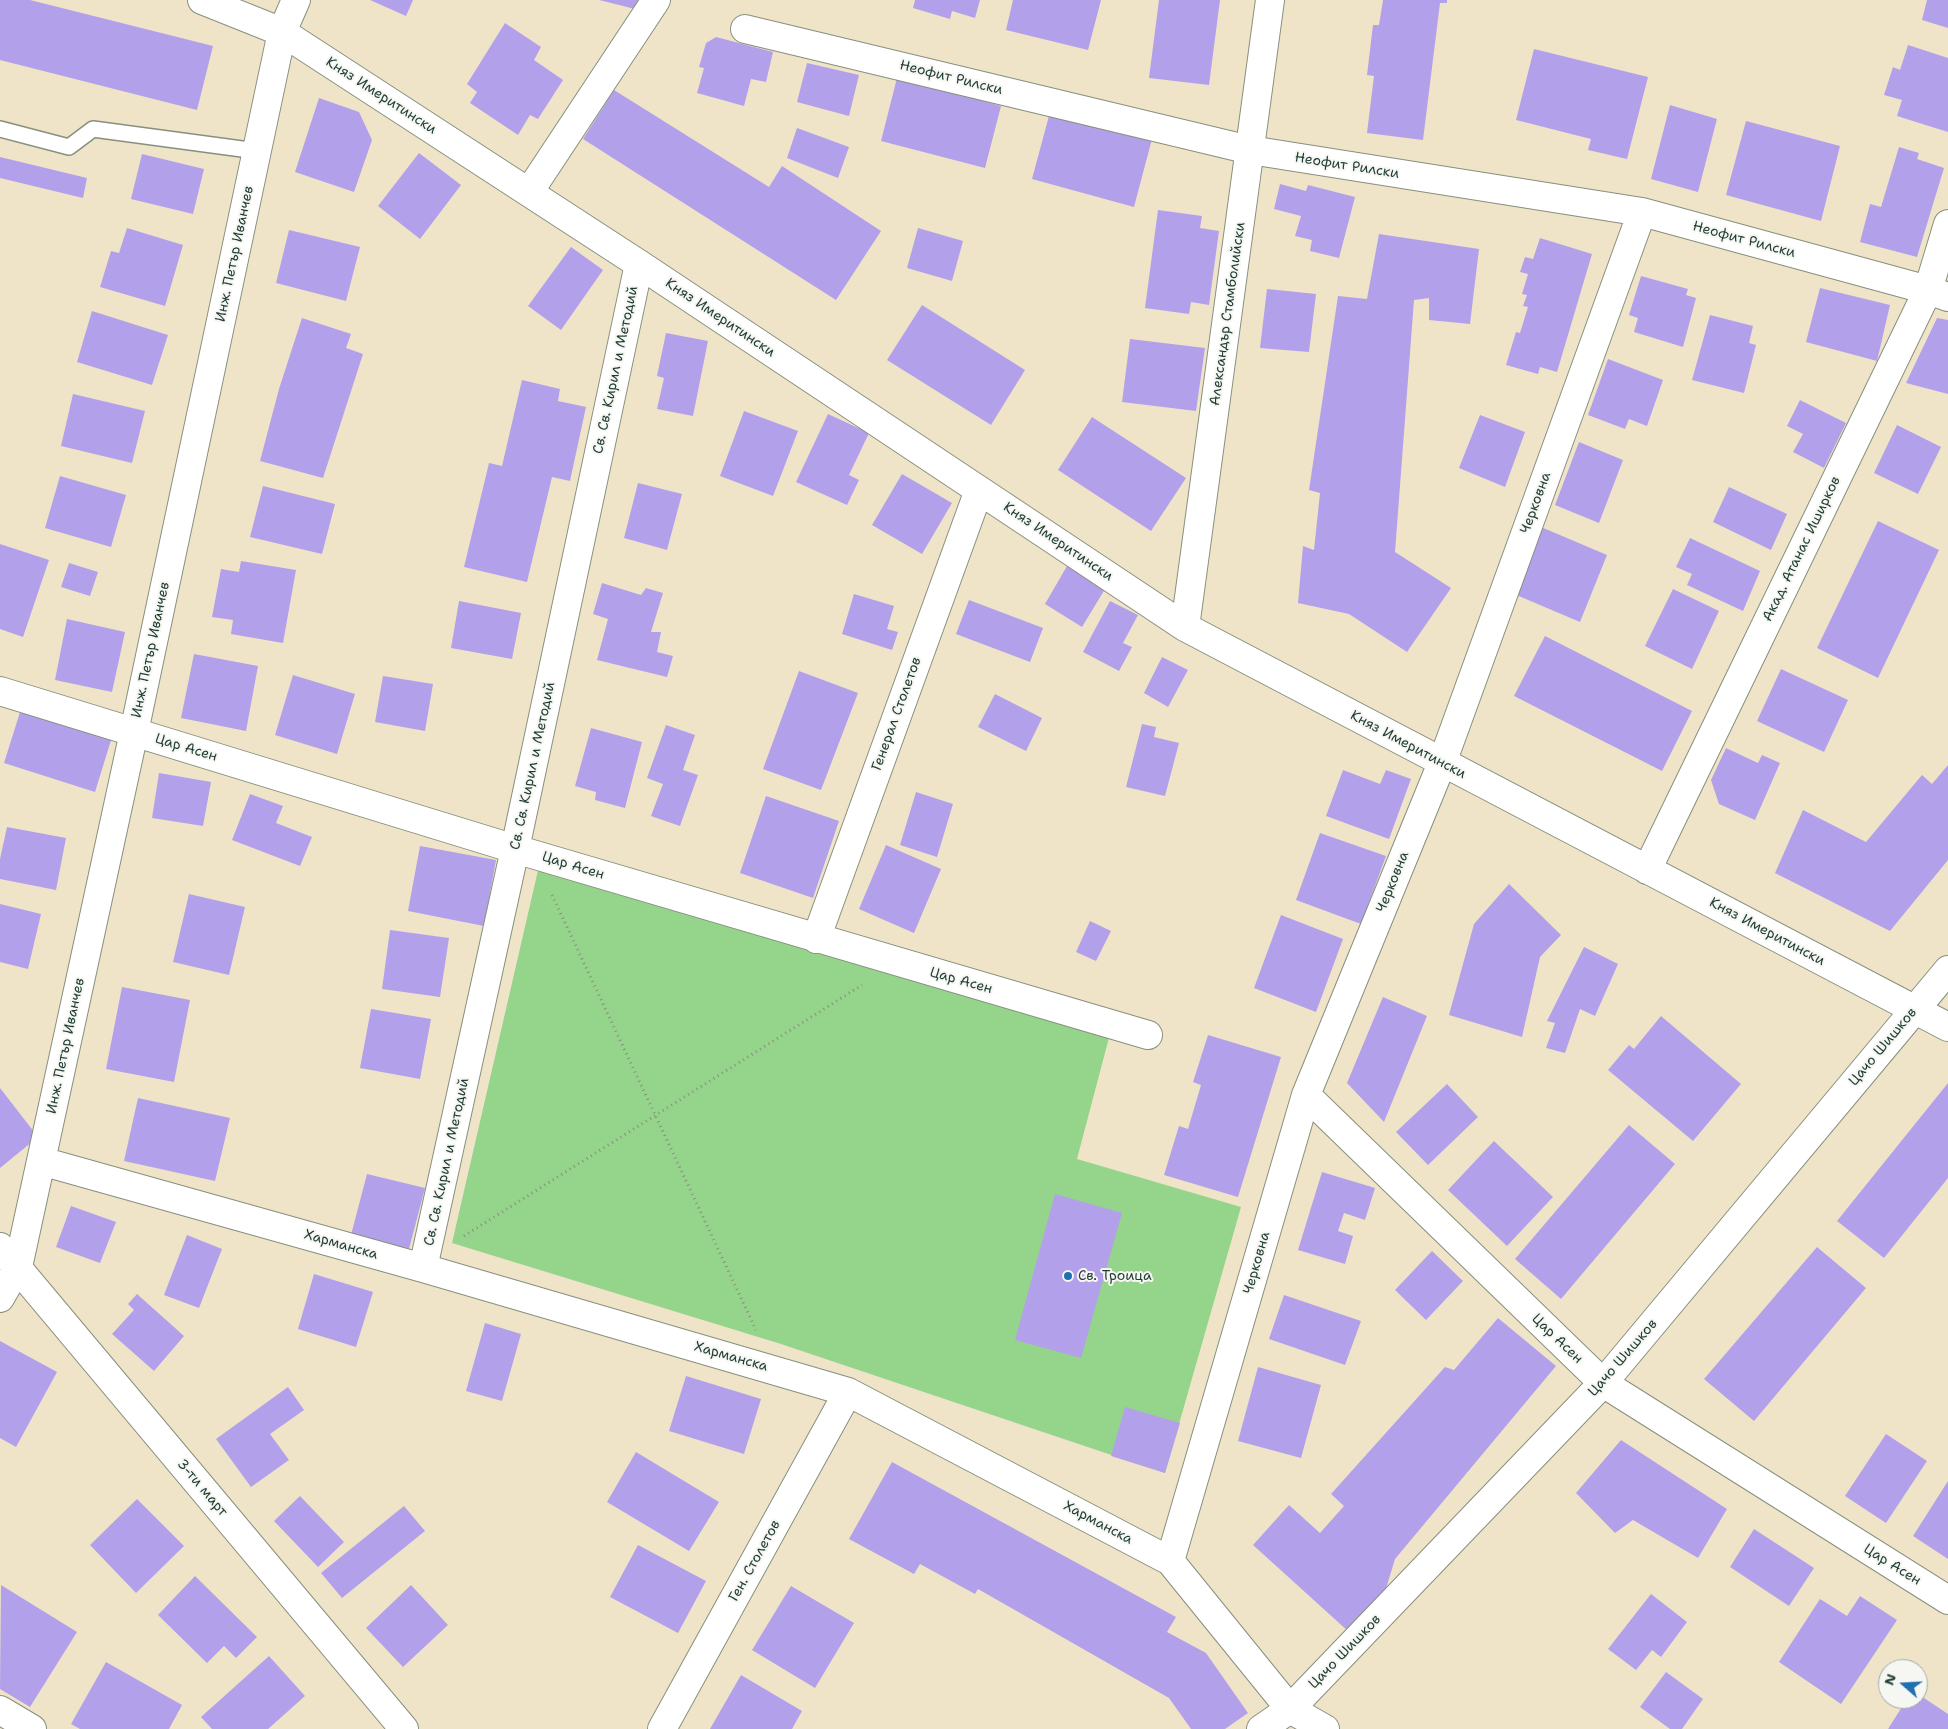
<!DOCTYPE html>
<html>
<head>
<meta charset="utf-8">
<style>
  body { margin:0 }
  #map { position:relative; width:1948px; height:1729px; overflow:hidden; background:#efe4c8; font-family:"Shantell Sans",sans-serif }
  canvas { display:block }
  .north { position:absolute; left:1878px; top:1659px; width:50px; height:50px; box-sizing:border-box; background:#f6f6f2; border:1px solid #a0aca6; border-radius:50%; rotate:289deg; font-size:14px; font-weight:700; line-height:20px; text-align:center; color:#1f3d34 }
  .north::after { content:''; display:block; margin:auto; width:18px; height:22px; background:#1f6fb2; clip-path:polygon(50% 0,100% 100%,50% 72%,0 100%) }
</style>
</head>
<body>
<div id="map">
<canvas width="1948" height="1729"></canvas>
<div class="north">N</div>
</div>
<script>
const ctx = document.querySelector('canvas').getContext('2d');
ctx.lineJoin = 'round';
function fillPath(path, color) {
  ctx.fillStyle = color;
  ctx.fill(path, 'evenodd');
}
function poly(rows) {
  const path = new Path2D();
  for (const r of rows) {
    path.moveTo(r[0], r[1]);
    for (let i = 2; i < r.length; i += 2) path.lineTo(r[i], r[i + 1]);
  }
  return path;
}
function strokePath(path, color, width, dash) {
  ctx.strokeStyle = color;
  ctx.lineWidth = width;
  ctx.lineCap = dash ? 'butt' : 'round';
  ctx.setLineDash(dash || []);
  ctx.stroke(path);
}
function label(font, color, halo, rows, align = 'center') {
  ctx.font = font + ' "Shantell Sans",sans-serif';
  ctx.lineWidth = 4;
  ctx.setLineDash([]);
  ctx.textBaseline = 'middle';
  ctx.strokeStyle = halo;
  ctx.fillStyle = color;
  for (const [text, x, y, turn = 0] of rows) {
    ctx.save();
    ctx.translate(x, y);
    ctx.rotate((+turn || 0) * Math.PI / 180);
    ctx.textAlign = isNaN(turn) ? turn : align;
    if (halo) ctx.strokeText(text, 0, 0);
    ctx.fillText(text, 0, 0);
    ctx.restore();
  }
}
const green = poly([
  [539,866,1111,1030,1077,1159,1241,1207,1165,1473,781,1344,452,1243]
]);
const building = poly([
  [0,0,30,0,213,46,197,110,0,60],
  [370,0,413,0,406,16],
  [599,0,642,0,639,10],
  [915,0,980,0,975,18,952,11,950,19,913,8],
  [1013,0,1101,0,1088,50,1006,30],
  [1159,0,1220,0,1209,85,1149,78],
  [1383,0,1447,0,1447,3,1440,3,1423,140,1367,133,1374,76,1367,75,1373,25,1379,25],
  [1927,0,1948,0,1948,28,1922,20],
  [505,23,541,47,534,60,563,80,538,119,530,115,518,135,470,103,477,92,467,84],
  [716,37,773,52,766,82,751,79,744,106,697,93,704,68,699,67,706,43],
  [1908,45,1948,58,1948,132,1897,116,1902,100,1884,95,1893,67,1900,70],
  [1534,49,1648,77,1627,159,1588,150,1591,139,1516,120],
  [807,63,859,75,849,116,797,102],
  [897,78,1001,106,985,168,881,141],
  [614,90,769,187,782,166,881,231,836,300,583,139],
  [319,98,359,112,372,140,354,192,295,172],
  [1670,105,1717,119,1698,192,1651,179],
  [1050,112,1152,139,1134,207,1032,179],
  [1746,121,1840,146,1821,221,1726,195],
  [797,128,849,147,838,178,787,158],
  [1899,147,1919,153,1917,159,1944,168,1917,257,1860,242,1870,204,1881,207],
  [419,153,461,185,420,239,378,206],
  [142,154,204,169,193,214,131,199],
  [0,157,87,178,83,198,0,178],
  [1280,184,1306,191,1308,185,1355,197,1339,258,1310,251,1312,240,1295,236,1301,216,1274,209],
  [1158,210,1202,216,1200,228,1219,231,1209,305,1191,302,1189,314,1145,308],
  [127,228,183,245,165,306,100,287,111,251,119,253],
  [918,228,963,241,952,281,907,268],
  [289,230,360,247,346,301,276,283],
  [1379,234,1479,249,1470,324,1429,320,1429,298,1414,300,1395,552,1451,588,1407,652,1349,614,1298,603,1303,546,1314,550,1320,493,1309,490,1338,296,1367,299],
  [1540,238,1592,254,1557,372,1540,367,1538,374,1506,365,1516,332,1520,333,1528,307,1523,306,1527,295,1522,294,1528,274,1520,272,1525,257,1533,259],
  [571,247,603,270,561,330,528,306],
  [1641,276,1688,289,1686,295,1696,298,1683,347,1634,332,1638,318,1629,315],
  [1820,288,1890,305,1877,361,1806,342],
  [1267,289,1316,294,1309,352,1260,348],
  [922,305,1025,370,991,425,887,360],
  [92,311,168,335,152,385,77,362],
  [1710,315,1753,326,1749,343,1756,345,1744,393,1692,380],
  [302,318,351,334,346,348,363,354,323,478,260,461,279,389],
  [1937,318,1948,320,1948,394,1906,383],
  [666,333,708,341,693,416,657,409,664,378,657,376],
  [1130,339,1205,348,1196,411,1122,402],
  [1608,359,1663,380,1647,426,1629,419,1625,429,1588,415],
  [522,380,560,389,558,401,586,407,570,481,552,477,527,582,464,567,489,463,502,466],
  [73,394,145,411,132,463,61,446],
  [1800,400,1846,423,1824,468,1793,452,1803,434,1787,426],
  [744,411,798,431,773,496,720,476],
  [828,414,869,433,849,475,859,480,847,505,796,482],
  [1480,415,1525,432,1505,487,1459,468],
  [1092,417,1186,478,1151,531,1058,470],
  [1897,425,1941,447,1918,494,1874,473],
  [1579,442,1623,460,1599,523,1555,505],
  [902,474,952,503,922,554,872,525],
  [60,476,126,495,111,547,45,528],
  [638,483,682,494,667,550,624,538],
  [263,486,335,504,322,554,250,537],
  [1729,487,1787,514,1771,550,1713,522],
  [1878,521,1939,550,1878,678,1817,648],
  [1541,527,1607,555,1580,622,1514,594],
  [1690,538,1760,571,1743,611,1687,585,1692,574,1676,567],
  [0,544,49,560,23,637,0,629],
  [241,561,296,570,283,643,231,634,233,620,212,617,221,569,239,572],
  [69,563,98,572,90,596,61,587],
  [1067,566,1105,589,1082,627,1045,604],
  [602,583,641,595,646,588,663,593,651,632,661,632,657,652,673,656,667,677,597,660,608,619,593,614],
  [1673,589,1719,611,1692,669,1645,646],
  [854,594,894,606,887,629,898,632,892,650,842,634],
  [969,600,1043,628,1030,662,956,634],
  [459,601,521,613,512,659,451,648],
  [1110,601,1138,615,1123,643,1132,647,1119,671,1083,652],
  [67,619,125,632,112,692,55,680],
  [1545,636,1692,711,1662,771,1514,696],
  [194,654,258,666,246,731,181,718],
  [1162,657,1188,670,1168,707,1144,693],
  [1781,669,1848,700,1824,752,1757,721],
  [799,671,858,693,821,790,763,769],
  [293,675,355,694,337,754,275,735],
  [383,676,433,684,425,731,375,722],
  [995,694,1042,718,1026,751,978,727],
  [21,709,112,737,95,792,4,763],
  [1142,724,1156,727,1154,737,1179,743,1165,796,1126,787],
  [666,725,695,735,683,770,698,775,680,826,651,816,663,784,647,778],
  [591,728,642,742,625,808,595,800,596,792,575,786],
  [1726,748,1758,763,1762,755,1780,763,1755,820,1719,804,1711,780],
  [1948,765,1948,860,1890,931,1775,873,1803,810,1866,842,1922,775,1932,784],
  [1343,770,1380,784,1386,770,1411,779,1389,839,1326,816],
  [159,773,211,782,203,826,152,818],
  [916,792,953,804,937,857,900,845],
  [250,794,283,806,276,823,312,837,300,866,232,840],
  [766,796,839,821,813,898,740,873],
  [7,827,66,838,56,890,0,879,0,859],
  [1320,833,1386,856,1361,924,1296,900],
  [886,845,941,869,914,933,859,909],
  [420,846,496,860,484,926,408,911],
  [1509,884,1561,935,1540,957,1522,1037,1449,1015,1474,924],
  [189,894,245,907,229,975,173,962],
  [0,904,41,914,28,969,0,962],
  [1281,915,1343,939,1316,1012,1254,988],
  [1090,921,1111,931,1096,961,1076,952],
  [390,930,449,938,440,997,382,989],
  [1584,947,1618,964,1595,1016,1580,1009,1565,1053,1546,1048,1555,1023,1547,1021],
  [122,987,190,1000,174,1082,106,1069],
  [1383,997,1427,1016,1384,1122,1347,1083],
  [371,1009,431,1019,420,1079,360,1068],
  [1661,1016,1741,1084,1693,1141,1608,1070,1629,1045,1634,1049],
  [1208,1035,1281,1057,1238,1197,1164,1175,1179,1126,1188,1129,1201,1085,1193,1082],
  [1948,1083,1948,1178,1884,1258,1837,1221],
  [1447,1084,1478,1117,1428,1165,1396,1132],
  [0,1088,38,1137,0,1168],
  [138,1098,230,1118,215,1181,124,1161],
  [1629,1125,1675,1164,1561,1299,1515,1259],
  [1494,1141,1553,1197,1507,1246,1448,1190],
  [1322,1172,1375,1188,1365,1220,1344,1213,1338,1231,1353,1236,1345,1264,1298,1250],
  [367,1174,425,1188,409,1249,351,1235],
  [1055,1194,1122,1213,1081,1358,1015,1340],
  [71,1206,116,1222,100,1263,56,1247],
  [187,1235,222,1249,199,1308,164,1295],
  [1817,1247,1866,1288,1754,1421,1704,1379],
  [1432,1251,1463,1281,1426,1320,1395,1290],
  [314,1274,373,1292,356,1347,298,1329],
  [137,1294,184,1336,154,1371,112,1334,134,1310,128,1304],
  [1284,1295,1361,1321,1345,1365,1269,1339],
  [1498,1318,1556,1366,1395,1559,1385,1592,1349,1632,1253,1545,1289,1505,1320,1533,1344,1506,1331,1494,1445,1367,1454,1370],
  [485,1323,521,1334,502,1401,466,1391],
  [0,1341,57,1372,16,1447,0,1438],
  [1258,1367,1321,1385,1301,1458,1238,1441],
  [686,1376,761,1399,744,1454,669,1431],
  [288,1387,304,1410,270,1434,289,1460,251,1487,216,1439],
  [1125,1407,1180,1423,1165,1473,1111,1456],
  [1886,1434,1927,1461,1886,1523,1845,1496],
  [1621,1440,1727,1509,1698,1558,1633,1520,1615,1533,1576,1493],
  [636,1452,719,1502,689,1551,607,1502],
  [892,1462,1176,1617,1167,1632,1206,1653,1248,1713,1225,1729,1191,1729,1169,1698,978,1589,975,1594,920,1564,914,1574,849,1539],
  [1948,1481,1948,1559,1913,1536],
  [300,1496,344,1542,318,1567,274,1521],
  [137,1499,184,1546,136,1593,90,1545],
  [404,1506,425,1531,342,1598,321,1573],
  [1754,1529,1814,1568,1789,1606,1730,1567],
  [638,1545,706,1581,678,1633,610,1597],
  [195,1576,257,1637,236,1658,224,1646,207,1663,158,1615],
  [1,1585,77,1632,30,1707,0,1689],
  [411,1585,448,1625,403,1667,366,1628],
  [791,1586,854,1623,815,1688,752,1650],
  [1651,1594,1687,1622,1661,1657,1652,1650,1636,1670,1608,1649],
  [1860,1596,1897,1620,1841,1704,1779,1662,1820,1599,1847,1616],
  [269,1656,305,1696,268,1729,212,1729,201,1717],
  [106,1662,182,1705,169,1729,80,1729,71,1724],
  [1666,1672,1703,1699,1682,1729,1670,1729,1640,1707],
  [741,1675,802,1711,792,1729,710,1729],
  [1918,1694,1948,1714,1948,1729,1888,1729,1907,1699,1918,1699]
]);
const path = poly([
  [552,895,756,1330],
  [464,1236,862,985]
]);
const lane = poly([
  [0,129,69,147,93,129,257,151]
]);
const street = poly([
  [202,0,282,32,639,264,1185,627,1948,1027],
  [745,29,1250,150,1642,212,1928,290,1948,297],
  [529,192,656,0],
  [1185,627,1270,0],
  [0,691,515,849,1148,1035],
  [1647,870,1928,290,1948,224],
  [816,939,979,490],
  [1306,1095,1603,1383,1948,1600],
  [41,1161,423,1268,848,1392,1170,1561,1290,1709,1325,1729],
  [0,1247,404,1729],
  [423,1268,515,849,639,264],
  [0,1298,18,1267,134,732,282,32,296,0],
  [1170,1561,1306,1095,1442,763,1642,212],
  [0,1710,32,1729],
  [662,1729,848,1392]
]);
const secondary = poly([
  [1261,1729,1290,1709,1603,1383,1948,970]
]);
const markers = [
  [1068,1276,5,"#1f6fb2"]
];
const streetNames = [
  ["Неофит Рилски",951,78,14],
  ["Княз Имеритински",381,96,33],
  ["Неофит Рилски",1347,166,9],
  ["Неофит Рилски",1744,240,15],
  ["Инж. Петър Иванчев",235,254,-78],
  ["Александър Стамболийски",1228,314,-82],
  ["Княз Имеритински",720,318,34],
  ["Св. Св. Кирил и Методий",616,370,-78],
  ["Черковна",1536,503,-70],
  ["Княз Имеритински",1058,542,34],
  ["Акад. Атанас Иширков",1802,549,-64],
  ["Инж. Петър Иванчев",151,650,-78],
  ["Генерал Столетов",897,714,-70],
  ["Княз Имеритински",1408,745,28],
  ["Цар Асен",186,748,17],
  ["Св. Св. Кирил и Методий",533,766,-78],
  ["Цар Асен",573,866,17],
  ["Черковна",1393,882,-68],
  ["Княз Имеритински",1767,932,28],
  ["Цар Асен",961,981,16],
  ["Инж. Петър Иванчев",66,1046,-78],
  ["Цачо Шишков",1883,1047,-50],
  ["Св. Св. Кирил и Методий",447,1162,-78],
  ["Харманска",341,1245,16],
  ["Черковна",1257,1263,-74],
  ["Цар Асен",1557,1339,44],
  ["Харманска",731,1357,16],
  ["Цачо Шишков",1623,1358,-49],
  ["3-ти март",202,1488,50],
  ["Харманска",1098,1523,28],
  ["Ген. Столетов",755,1561,-61],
  ["Цар Асен",1892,1565,32],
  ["Цачо Шишков",1345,1652,-46]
];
const poiNames = [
  ["Св. Троица",1078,1276]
];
fillPath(green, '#95d48b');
fillPath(building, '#b3a0eb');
strokePath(lane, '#87907e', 18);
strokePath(street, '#87907e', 30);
strokePath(secondary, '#87907e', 30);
strokePath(path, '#87907e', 3, [1, 4]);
strokePath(lane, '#fff', 15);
strokePath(street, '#fff', 28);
strokePath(secondary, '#fff', 28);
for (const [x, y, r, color] of markers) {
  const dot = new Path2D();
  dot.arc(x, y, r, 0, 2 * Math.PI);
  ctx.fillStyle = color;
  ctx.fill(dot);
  strokePath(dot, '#f6f6f2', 2);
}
label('14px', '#1f3d34', '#f6f6f2', streetNames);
label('14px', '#1f3d34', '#f6f6f2', poiNames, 'left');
</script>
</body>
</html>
